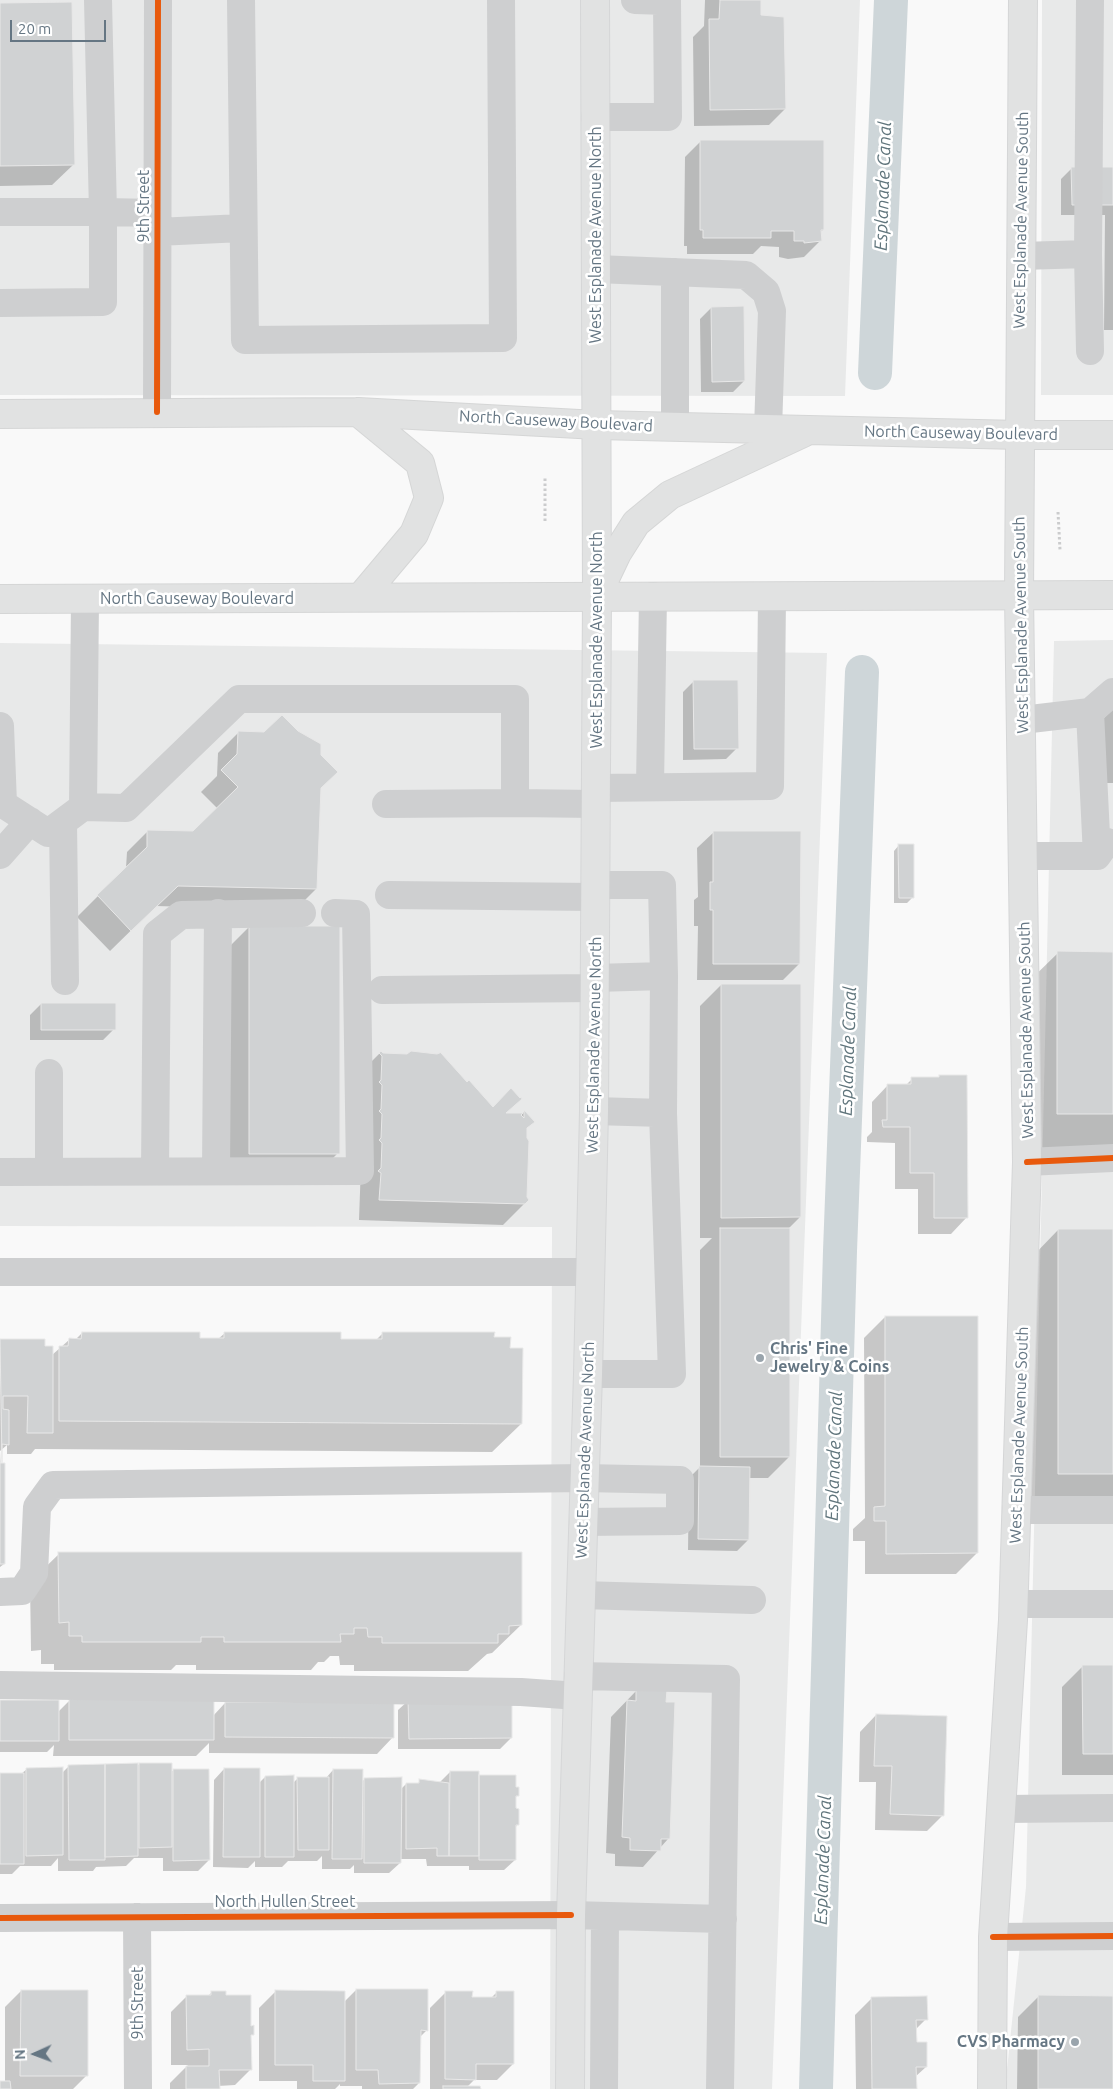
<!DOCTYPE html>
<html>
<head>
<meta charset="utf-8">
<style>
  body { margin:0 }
  #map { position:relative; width:1113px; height:2089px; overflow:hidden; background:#f9f9f9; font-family:Ubuntu,sans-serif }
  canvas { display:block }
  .north { position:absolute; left:10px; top:2029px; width:50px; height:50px; -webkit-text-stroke:4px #fff; paint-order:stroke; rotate:268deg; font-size:14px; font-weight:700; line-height:20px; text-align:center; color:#657683 }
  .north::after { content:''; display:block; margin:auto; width:18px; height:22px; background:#657683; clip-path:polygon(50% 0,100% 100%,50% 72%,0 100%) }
  .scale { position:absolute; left:10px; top:20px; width:96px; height:22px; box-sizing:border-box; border:2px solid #657683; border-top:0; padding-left:6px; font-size:15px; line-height:18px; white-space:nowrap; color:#657683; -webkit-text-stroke:4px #fff; paint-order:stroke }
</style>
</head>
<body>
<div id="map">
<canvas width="1113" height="2089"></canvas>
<div class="north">N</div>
<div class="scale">20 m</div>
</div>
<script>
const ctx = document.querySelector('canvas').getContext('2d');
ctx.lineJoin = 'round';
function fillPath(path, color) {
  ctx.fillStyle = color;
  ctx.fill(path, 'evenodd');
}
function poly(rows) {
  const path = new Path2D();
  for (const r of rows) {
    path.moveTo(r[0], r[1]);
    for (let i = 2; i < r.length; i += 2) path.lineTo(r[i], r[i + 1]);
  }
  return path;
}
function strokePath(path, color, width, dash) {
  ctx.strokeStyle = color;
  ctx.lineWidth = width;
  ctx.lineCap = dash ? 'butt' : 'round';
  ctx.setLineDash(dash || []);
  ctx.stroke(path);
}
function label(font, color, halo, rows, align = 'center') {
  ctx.font = font + ' Ubuntu,sans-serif';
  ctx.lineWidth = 5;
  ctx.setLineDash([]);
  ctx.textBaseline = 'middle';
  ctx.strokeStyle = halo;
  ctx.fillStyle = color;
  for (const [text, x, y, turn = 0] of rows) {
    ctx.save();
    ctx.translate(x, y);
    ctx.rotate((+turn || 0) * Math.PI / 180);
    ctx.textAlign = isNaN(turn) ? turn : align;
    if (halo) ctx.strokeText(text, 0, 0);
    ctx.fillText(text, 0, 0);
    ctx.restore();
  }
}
const built = poly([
  [0,0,860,0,845,396,0,395],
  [1042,0,1113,0,1113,395,1041,395],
  [1113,640,1113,2089,1005,2089,1026,1887,1054,641],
  [0,643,827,653,772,2089,550,2089,552,1227,0,1226]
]);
const shadow = poly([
  [705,0,760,0,760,16,785,109,769,125,694,126,693,37,704,26],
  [0,5,73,165,52,185,0,186],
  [701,141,823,230,820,232,820,241,804,257,788,259,779,257,779,247,761,246,753,254,687,254,687,246,684,246,685,157],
  [1072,168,1113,168,1113,330,1104,330,1105,215,1061,215,1061,179],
  [711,308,744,381,733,392,701,392,700,319],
  [694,681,737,748,726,759,683,760,683,692],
  [1113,709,1113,783,1102,783,1103,719],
  [239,732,320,788,316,889,295,910,156,906,110,951,77,917,126,868,127,852,148,831,194,832,218,809,201,792,217,776,218,753],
  [714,832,799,964,783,980,697,980,698,926,694,926,694,900,698,897,697,848],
  [899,845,912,898,907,903,894,903,894,851],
  [249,927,338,1153,317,1174,228,1174,228,948],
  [1058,953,1113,953,1113,1149,1022,1149,1022,988],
  [721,985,800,1217,789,1228,789,1457,768,1478,749,1478,748,1540,737,1551,688,1550,689,1478,700,1467,700,1250,712,1238,700,1238,700,1006],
  [41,1004,114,1029,103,1040,30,1040,30,1015],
  [381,1052,504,1114,522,1114,524,1112,526,1128,525,1198,528,1200,503,1225,359,1220,361,1164,359,1074],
  [912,1079,967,1217,951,1234,918,1234,918,1189,895,1189,895,1143,867,1142,867,1137,872,1132,872,1102,888,1085,905,1086],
  [1058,1230,1113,1230,1113,1502,1030,1502,1030,1259],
  [885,1317,977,1553,956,1574,865,1574,865,1541,853,1541,853,1529,865,1518,864,1338],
  [82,1333,198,1339,218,1339,225,1333,340,1340,376,1340,383,1333,493,1338,509,1349,521,1424,492,1452,35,1449,31,1454,7,1454,7,1445,0,1451,4,1564,0,1567,0,1340,44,1341,44,1348,52,1355,69,1340,75,1340],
  [59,1554,521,1625,492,1653,487,1654,468,1671,354,1671,354,1665,340,1665,339,1656,330,1656,324,1662,318,1662,311,1670,196,1670,196,1665,176,1665,171,1670,54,1670,54,1664,41,1664,41,1650,31,1651,30,1582],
  [1083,1666,1113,1666,1113,1775,1062,1775,1062,1687],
  [637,1690,668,1839,643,1867,615,1866,615,1854,606,1853,611,1717],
  [70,1700,213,1716,225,1703,393,1737,377,1754,209,1753,209,1743,196,1756,53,1756,54,1745,47,1752,0,1752,0,1702,58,1712],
  [409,1700,511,1738,500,1749,398,1749,398,1710],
  [876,1715,943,1815,927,1831,875,1830,876,1782,859,1782,860,1732],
  [171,1764,171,1771,208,1770,209,1860,198,1871,163,1871,163,1858,134,1858,126,1866,96,1867,93,1871,58,1871,58,1858,51,1866,20,1866,12,1874,0,1874,0,1774,21,1774,27,1769,62,1773,69,1766],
  [224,1769,259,1783,265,1777,293,1783,298,1778,326,1778,333,1770,361,1782,365,1779,400,1790,406,1784,417,1784,420,1781,439,1783,450,1772,478,1776,515,1788,518,1795,515,1798,518,1824,515,1828,515,1860,504,1870,469,1870,469,1866,427,1866,426,1859,400,1859,400,1863,389,1873,354,1873,354,1865,350,1869,322,1869,322,1856,317,1861,288,1861,282,1867,255,1867,255,1861,248,1868,213,1867,214,1780],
  [356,1990,427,2030,419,2038,419,2083,413,2089,362,2089,362,2086,340,2086,340,2084,335,2089,297,2089,297,2081,259,2081,259,2008,276,1991,344,2002],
  [21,1991,87,2075,73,2089,0,2089,0,2083,5,2083,5,2007],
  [446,1992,471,1998,491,1998,497,1992,513,2064,497,2080,474,2080,467,2087,479,2089,430,2089,430,2008],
  [211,1993,225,1996,250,2027,252,2034,250,2037,251,2069,235,2085,218,2086,219,2089,170,2089,170,2083,188,2065,171,2065,171,2012,187,1996,208,1996],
  [1039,1996,1113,1997,1113,2089,1017,2089,1018,2017],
  [871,1999,926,2019,915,2030,915,2043,926,2067,915,2077,916,2089,856,2089,855,2015]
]);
const canal = poly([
  [875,373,891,0],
  [816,2089,840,1251,862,672]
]);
const building = poly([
  [720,0,761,0,761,15,784,17,786,109,710,110,709,19,719,19,720,0],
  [72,2,75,165,0,166,0,3,72,2],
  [700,140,824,140,824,230,821,230,822,241,804,243,804,241,794,241,794,231,771,231,771,238,703,238,703,230,700,230,700,140],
  [1071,167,1113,167,1113,205,1072,205,1071,167],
  [744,306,745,381,712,382,711,307,744,306],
  [693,680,738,680,739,749,694,749,693,680],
  [282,715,298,731,321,744,321,755,338,772,321,788,317,889,178,886,131,931,97,895,147,847,147,830,193,831,238,787,221,770,237,754,238,731,264,732,282,715],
  [713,831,801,831,800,964,713,964,713,910,710,910,710,882,713,882,713,831],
  [898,844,914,844,914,898,899,898,898,844],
  [249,926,340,926,340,1154,249,1154,249,926],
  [1057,951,1113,952,1113,1114,1057,1114,1057,951],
  [721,984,801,984,801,1217,721,1218,721,984],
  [41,1003,116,1003,116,1030,41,1030,41,1003],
  [381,1051,383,1053,407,1054,411,1051,437,1054,442,1052,441,1053,467,1082,469,1080,493,1107,511,1088,520,1098,521,1097,522,1099,506,1113,523,1113,521,1115,524,1118,524,1110,535,1122,527,1128,527,1138,529,1141,527,1197,529,1200,525,1204,379,1200,381,1173,378,1171,381,1168,382,1143,379,1140,381,1138,382,1114,379,1111,381,1109,382,1085,379,1082,381,1080,382,1056,379,1053,381,1051],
  [939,1075,967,1075,968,1218,934,1218,934,1173,910,1173,910,1127,883,1127,882,1120,887,1120,887,1084,911,1084,911,1077,939,1077,939,1075],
  [720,1228,790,1228,790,1457,720,1457,720,1228],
  [1058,1229,1113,1229,1113,1474,1058,1474,1058,1229],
  [885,1316,978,1316,978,1553,886,1554,886,1521,874,1521,874,1507,885,1506,885,1316],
  [82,1332,200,1332,200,1338,224,1338,224,1332,341,1332,341,1339,382,1339,382,1332,495,1332,494,1337,511,1337,510,1348,523,1348,522,1424,59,1421,59,1346,68,1346,69,1338,81,1339,82,1332],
  [0,1339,45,1339,45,1346,53,1346,53,1433,27,1433,28,1396,3,1396,3,1409,9,1410,9,1445,2,1444,2,1463,0,1339],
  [0,1463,5,1463,5,1564,0,1564,0,1463],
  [699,1466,750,1467,749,1540,698,1539,699,1466],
  [58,1552,522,1552,522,1625,509,1626,509,1634,498,1634,498,1643,382,1643,382,1637,368,1637,367,1628,354,1628,354,1634,340,1634,341,1642,224,1642,224,1637,201,1637,201,1642,82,1642,82,1636,69,1636,69,1622,59,1623,58,1552],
  [1082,1665,1113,1665,1113,1754,1083,1754,1082,1665],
  [636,1688,667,1690,666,1702,675,1702,670,1839,661,1839,661,1851,630,1850,630,1838,622,1837,627,1700,636,1701,636,1688],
  [408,1698,512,1698,512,1738,409,1739,408,1698],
  [69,1699,214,1699,214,1740,69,1740,69,1699],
  [0,1700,59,1700,59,1741,0,1741,0,1700],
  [225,1702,394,1702,394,1738,225,1737,225,1702],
  [876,1714,947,1716,944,1816,890,1814,892,1766,874,1766,876,1714],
  [138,1763,138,1856,105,1857,105,1764,138,1763],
  [139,1763,172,1763,172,1847,139,1848,139,1763],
  [105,1764,105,1860,69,1860,68,1765,105,1764],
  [63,1767,63,1855,26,1856,26,1768,63,1767],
  [224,1768,260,1768,260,1857,223,1857,224,1768],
  [173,1769,209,1769,210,1860,173,1861,173,1769],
  [333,1769,363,1769,362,1859,332,1859,333,1769],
  [450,1771,479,1771,479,1856,449,1856,450,1771],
  [0,1773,24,1773,24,1864,0,1864,0,1773],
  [294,1775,294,1857,265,1857,265,1776,294,1775],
  [479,1775,516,1775,516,1787,519,1787,519,1796,516,1796,516,1808,519,1809,519,1825,516,1825,516,1860,479,1860,479,1775],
  [297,1777,329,1777,329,1850,298,1850,297,1777],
  [402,1777,401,1863,364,1863,364,1778,402,1777],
  [419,1779,449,1783,449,1856,437,1856,437,1848,406,1849,406,1783,419,1783,419,1779],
  [356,1989,428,1989,428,2031,421,2030,420,2083,379,2084,378,2070,356,2070,356,1989],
  [21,1990,88,1990,88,2076,20,2076,21,1990],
  [275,1990,345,1991,345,2081,313,2081,313,2065,275,2065,275,1990],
  [211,1991,226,1991,226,1995,251,1995,251,2026,254,2025,254,2035,251,2035,252,2070,219,2070,220,2089,186,2089,186,2066,209,2066,209,2049,187,2050,186,1995,211,1995,211,1991],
  [445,1991,473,1991,472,1997,496,1997,496,1991,514,1991,514,2064,476,2064,476,2080,445,2079,445,1991],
  [1038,1995,1113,1996,1113,2089,1038,2089,1038,1995],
  [927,1996,928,2020,916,2020,917,2042,927,2042,927,2067,916,2067,917,2089,872,2089,871,1997,927,1996],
  [0,2081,10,2081,11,2089,0,2089,0,2081],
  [443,2086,480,2086,481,2089,443,2089,443,2086]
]);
const path = poly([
  [1058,512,1060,550],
  [545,521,545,476]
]);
const minor = poly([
  [98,0,103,212,157,213],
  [241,0,245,340,503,338,501,0],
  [595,117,668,117,667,1,635,0],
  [0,212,103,212,103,302,0,303],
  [157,232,242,228],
  [1088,254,1090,0],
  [1021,256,1088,254,1090,351],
  [596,269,746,275,766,292,772,311,768,429],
  [675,272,675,427],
  [157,412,158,0],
  [1090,712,1097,856],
  [1022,720,1090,712,1113,692],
  [0,726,3,804,48,833,83,807,126,808,239,699,515,699,515,803,386,804],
  [650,786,653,596],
  [596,788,770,786,772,597],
  [515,803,596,804],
  [83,807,85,599],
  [63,822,65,981],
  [0,855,30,821],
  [1023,856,1097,856,1107,842],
  [595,885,662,885,664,976],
  [389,895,595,897],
  [595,978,664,976,663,1113],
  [382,990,595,988],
  [49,1073,49,1172],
  [1027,1162,1113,1158],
  [155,1171,157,934,181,915,302,913],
  [216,1171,218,913],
  [0,1172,360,1171,356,914,335,913],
  [0,1272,590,1272],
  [588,1374,672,1374,663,1113,594,1111],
  [1016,1510,1113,1510],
  [0,1592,22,1591,34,1573,37,1507,53,1485,584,1478,680,1480,680,1521,583,1522],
  [581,1595,752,1600],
  [1014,1604,1113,1604],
  [578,1676,726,1679,720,2089],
  [0,1685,521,1692,578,1696],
  [1001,1809,1113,1808],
  [137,1917,138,2089],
  [0,1918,571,1915,723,1919],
  [993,1937,1113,1936],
  [604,2089,605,1917]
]);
const major = poly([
  [570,2089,571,1915,588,1374,594,1111,597,595,595,0],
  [992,2089,993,1937,1013,1620,1027,1162,1019,595,1023,0]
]);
const highway = poly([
  [358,412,420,463,429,498,414,534,361,597],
  [0,414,358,412,597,425,1020,435,1113,435],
  [597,595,617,553,636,523,670,495,803,433],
  [0,599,1113,595]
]);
const cycleway = poly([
  [157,412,158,0],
  [1027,1162,1113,1158],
  [0,1918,571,1915],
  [993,1937,1113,1936]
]);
const markers = [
  [760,1358,5,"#99a4ac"],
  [1075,2042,5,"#99a4ac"]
];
const streetNames = [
  ["9th Street",144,206,-90],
  ["West Esplanade Avenue South",1021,220,-89],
  ["West Esplanade Avenue North",596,235,-90],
  ["North Causeway Boulevard",556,421,3],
  ["North Causeway Boulevard",961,433,1],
  ["North Causeway Boulevard",197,599],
  ["West Esplanade Avenue South",1021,625,-91],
  ["West Esplanade Avenue North",597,640,-90],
  ["West Esplanade Avenue South",1026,1030,-91],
  ["West Esplanade Avenue North",594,1045,-89],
  ["West Esplanade Avenue South",1019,1435,-88],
  ["West Esplanade Avenue North",585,1450,-88],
  ["North Hullen Street",285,1902],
  ["9th Street",138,2003,-90]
];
const poiNames = [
  ["Chris' Fine",770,1349],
  ["Jewelry & Coins",770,1367],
  ["CVS Pharmacy",1065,2042,"right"]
];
const waterNames = [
  ["Esplanade Canal",883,186,-88],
  ["Esplanade Canal",848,1051,-88],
  ["Esplanade Canal",834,1456,-88],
  ["Esplanade Canal",823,1860,-88]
];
fillPath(built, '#e8e9e9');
fillPath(shadow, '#0003');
strokePath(canal, '#ced6d9', 34);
fillPath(building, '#d0d2d3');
strokePath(building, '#e8e8e8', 1);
strokePath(major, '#d5d6d7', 30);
strokePath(highway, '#d5d6d6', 30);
strokePath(path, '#cbcccd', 3, [2.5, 2.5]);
strokePath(minor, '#cecfd0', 28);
strokePath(major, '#e1e2e2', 28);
strokePath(highway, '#e1e2e2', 28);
strokePath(cycleway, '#e8590c', 6);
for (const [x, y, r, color] of markers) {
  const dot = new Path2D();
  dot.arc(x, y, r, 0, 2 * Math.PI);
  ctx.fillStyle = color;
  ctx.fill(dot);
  strokePath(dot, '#fff', 2);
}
label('16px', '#657683', '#fff', streetNames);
label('bold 16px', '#657683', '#fff', poiNames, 'left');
label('italic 18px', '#60757c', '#fff', waterNames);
</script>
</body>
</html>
